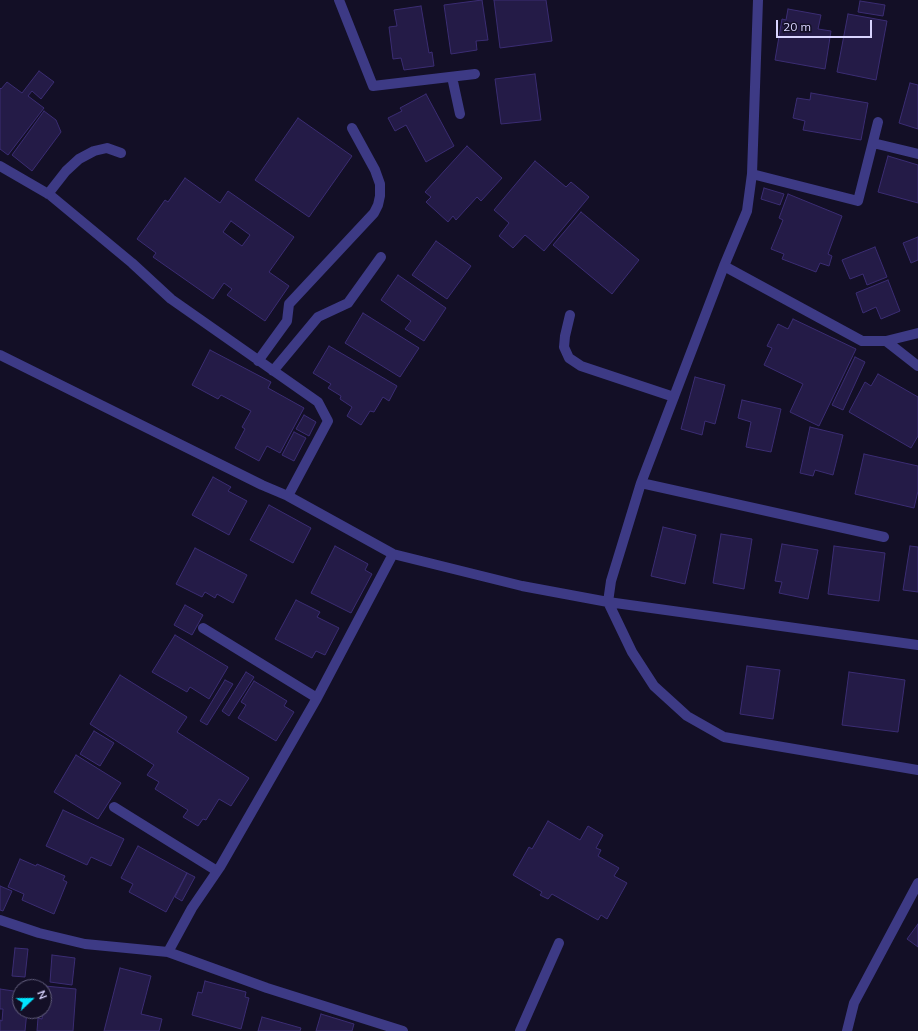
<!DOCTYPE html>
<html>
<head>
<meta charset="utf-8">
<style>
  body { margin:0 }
  #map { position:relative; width:918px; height:1031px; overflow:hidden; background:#130f26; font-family:Mulish,sans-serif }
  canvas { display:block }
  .north { position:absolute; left:12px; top:979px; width:40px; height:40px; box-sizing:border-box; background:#130f26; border:1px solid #625e7d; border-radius:50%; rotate:68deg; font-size:11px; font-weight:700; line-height:16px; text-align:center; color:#d9d4ff }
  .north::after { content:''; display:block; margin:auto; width:14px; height:18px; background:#00e5ff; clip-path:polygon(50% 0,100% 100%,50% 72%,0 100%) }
  .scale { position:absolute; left:776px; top:20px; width:96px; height:18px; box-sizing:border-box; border:2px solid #d9d4ff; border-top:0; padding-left:5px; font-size:12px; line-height:14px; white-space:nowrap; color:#d9d4ff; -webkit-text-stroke:3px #130f26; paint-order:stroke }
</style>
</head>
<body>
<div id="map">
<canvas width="918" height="1031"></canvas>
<div class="north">N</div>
<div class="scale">20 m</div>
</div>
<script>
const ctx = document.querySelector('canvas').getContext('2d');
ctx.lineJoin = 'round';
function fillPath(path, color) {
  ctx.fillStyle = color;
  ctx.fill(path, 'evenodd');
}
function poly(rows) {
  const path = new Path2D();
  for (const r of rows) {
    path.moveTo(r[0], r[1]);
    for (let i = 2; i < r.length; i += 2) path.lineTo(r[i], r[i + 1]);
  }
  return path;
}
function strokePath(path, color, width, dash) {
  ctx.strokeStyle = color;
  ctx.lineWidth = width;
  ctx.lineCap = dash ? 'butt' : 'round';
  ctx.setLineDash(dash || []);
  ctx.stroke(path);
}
const building = poly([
  [482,0,488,40,476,41,477,50,451,54,444,5,482,0],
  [494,0,546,0,552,41,500,48,494,0],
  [860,1,885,5,883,16,858,12,860,1],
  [421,6,429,53,432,52,434,66,404,70,401,58,393,59,389,27,397,26,394,10,421,6],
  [788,9,821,15,818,29,831,31,825,69,775,60,782,19,786,20,788,9],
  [848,14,887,21,876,80,837,72,848,14],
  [39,71,54,82,41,99,32,91,28,96,44,108,8,155,0,149,0,88,1,89,7,82,22,93,39,71],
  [535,74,541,120,501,124,495,79,535,74],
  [910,83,918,85,918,129,899,123,910,83],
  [811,93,868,103,861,140,803,130,805,121,793,118,797,98,810,100,811,93],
  [426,94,454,146,426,162,406,125,395,131,388,118,402,111,400,108,426,94],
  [44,111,56,120,61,132,32,171,12,155,44,111],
  [298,118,352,156,309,217,255,180,298,118],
  [467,146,502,178,481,201,477,197,456,220,453,216,448,222,426,202,431,197,425,192,467,146],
  [888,156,918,165,918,203,878,192,888,156],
  [535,161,566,187,571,182,589,197,544,251,525,235,513,248,499,236,509,223,494,210,535,161],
  [185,178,220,203,228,191,294,237,269,272,289,286,265,321,227,295,232,289,224,283,213,299,153,257,156,253,137,239,165,200,168,202,185,178],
  [231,221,250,235,242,246,223,232,231,221],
  [764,188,784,194,780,205,761,199,764,188],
  [788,194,842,216,828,254,832,256,829,266,820,263,816,272,782,259,784,254,771,249,783,220,779,218,788,194],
  [581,212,639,260,612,294,553,245,581,212],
  [918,237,918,260,911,263,903,243,918,237],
  [436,241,471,266,447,299,412,275,436,241],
  [875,247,887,277,867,285,863,274,850,279,842,260,875,247],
  [398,275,446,308,424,341,405,329,411,321,381,300,398,275],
  [888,280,900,311,881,319,876,307,863,313,856,293,888,280],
  [363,313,419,348,400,377,345,343,363,313],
  [793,319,856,349,819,426,790,412,803,384,764,365,772,348,767,346,778,324,788,329,793,319],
  [329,346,397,386,389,401,383,397,374,412,370,411,361,425,347,416,352,407,340,399,341,396,328,388,331,384,313,373,329,346],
  [210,350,271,382,268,388,304,408,280,453,267,446,259,461,235,448,245,429,242,427,251,411,221,395,218,399,192,385,210,350],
  [855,357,865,362,843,410,832,405,855,357],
  [878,374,918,397,918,436,911,448,849,412,865,382,871,386,878,374],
  [695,377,725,385,715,424,705,421,702,435,681,429,695,377],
  [742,400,781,409,771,452,746,447,751,422,738,418,742,400],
  [304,415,316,422,309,436,296,429,304,415],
  [810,427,843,435,833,475,815,470,813,476,800,473,810,427],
  [294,432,306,438,294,461,282,455,294,432],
  [864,454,918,466,918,491,914,508,855,494,864,454],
  [213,477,231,487,228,491,247,501,229,535,192,515,213,477],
  [269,505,311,528,293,563,250,540,269,505],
  [663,527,696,535,685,584,651,576,663,527],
  [721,534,752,539,744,589,713,583,721,534],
  [782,544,818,550,808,599,779,593,782,582,775,581,782,544],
  [335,546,368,564,365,570,372,574,351,613,311,593,335,546],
  [834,546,885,553,879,601,828,594,834,546],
  [910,546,918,547,918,592,903,590,910,546],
  [195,548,247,575,233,603,217,594,215,598,205,592,202,597,176,584,195,548],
  [296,600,320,612,317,617,339,628,325,655,316,651,312,658,275,639,296,600],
  [185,605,203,615,192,635,174,625,185,605],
  [175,635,228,667,209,699,190,687,187,692,152,672,175,635],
  [747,666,780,670,773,719,740,714,747,666],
  [246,672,254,677,229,716,222,711,246,672],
  [849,672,905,680,898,732,842,725,849,672],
  [120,675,187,717,177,732,249,778,231,806,219,799,206,820,203,819,198,826,183,817,188,810,155,789,159,782,147,775,154,765,90,724,120,675],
  [225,680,233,684,207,725,200,721,225,680],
  [254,681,287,701,284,706,294,712,276,741,238,718,246,705,241,702,254,681],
  [94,731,114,743,100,766,80,754,94,731],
  [76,755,121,783,98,819,54,792,76,755],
  [63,810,124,839,111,866,91,857,87,865,46,846,63,810],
  [548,821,580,840,588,826,603,835,596,848,601,850,598,856,619,868,614,876,627,883,607,919,601,915,598,920,552,894,548,899,540,895,542,892,513,875,529,847,532,849,548,821],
  [138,846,187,873,166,912,129,892,133,884,121,878,138,846],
  [20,859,36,866,37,864,65,876,63,880,67,882,54,914,22,900,24,894,8,887,20,859],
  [187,873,195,877,182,901,175,897,187,873],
  [0,886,12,891,3,911,0,910,0,886],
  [918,924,918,947,907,939,918,924],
  [15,948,28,949,25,977,12,976,15,948],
  [52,955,75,958,72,985,50,982,52,955],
  [120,968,151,976,141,1014,162,1019,159,1031,104,1031,120,968],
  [205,981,246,992,245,997,249,998,241,1029,192,1015,198,992,202,993,205,981],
  [45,986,76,989,73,1031,37,1031,38,1018,42,1019,43,1011,44,1011,45,986],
  [0,989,20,992,20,1011,27,1011,25,1031,0,1031,0,1020,2,1021,3,1009,0,1009,0,989],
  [321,1014,354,1024,352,1031,316,1031,321,1014],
  [262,1017,301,1028,300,1031,258,1031,262,1017]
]);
const minor = poly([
  [339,0,373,86,475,74],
  [758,0,752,174,747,211,724,266,641,483,611,581,608,602,632,652,654,686,687,716,724,737,918,770],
  [452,77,460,114],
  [873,143,918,154],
  [0,166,50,195,132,263,171,299,318,402,328,421,288,496],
  [752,174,858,201,878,122],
  [48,194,66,171,79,159,94,151,107,148,121,153],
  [724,266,862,341,886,341,918,333],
  [570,315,565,336,564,347,569,358,581,366,674,397],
  [886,341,918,366],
  [0,355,262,485,288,496,393,554,522,586,608,602,918,645],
  [258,361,287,321,289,304,374,213,378,205,380,196,380,184,375,170,352,128],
  [273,371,318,317,348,303,381,257],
  [641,483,884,537],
  [203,628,317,698],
  [114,807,217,871],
  [0,920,39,933,85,944,168,952,267,988,403,1031],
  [168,952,192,908,220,867,317,698,393,554],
  [520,1031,559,943],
  [847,1031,854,1003,918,883]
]);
fillPath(building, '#241b47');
strokePath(building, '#3b2d73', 1);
strokePath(minor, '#3d3a85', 10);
</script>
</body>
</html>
